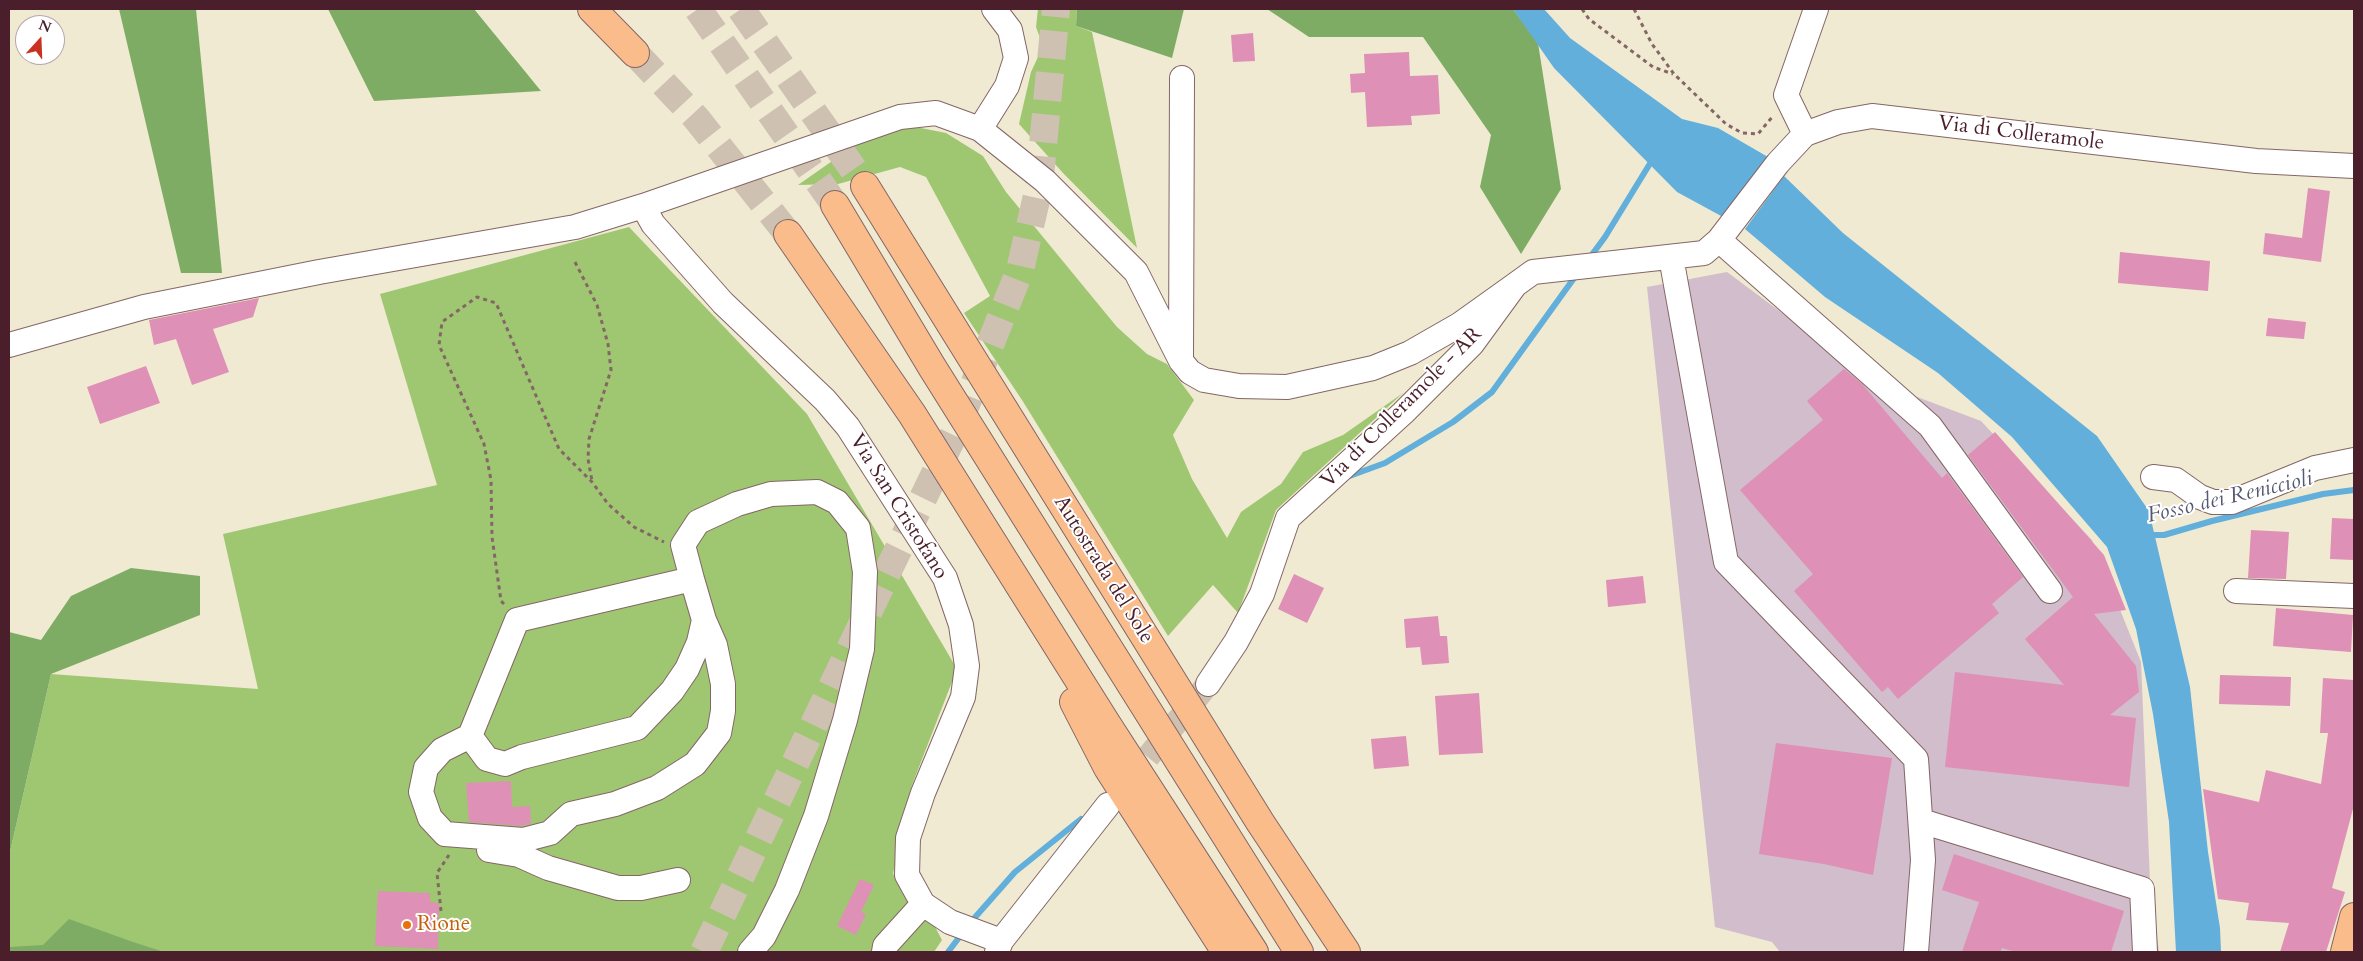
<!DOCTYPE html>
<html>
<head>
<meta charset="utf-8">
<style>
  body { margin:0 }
  #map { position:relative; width:2363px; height:961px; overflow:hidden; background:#f0ead2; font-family:Cardo,serif }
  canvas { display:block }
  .frame { position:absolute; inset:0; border:10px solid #4a1f2b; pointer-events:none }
  .north { position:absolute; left:15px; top:15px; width:50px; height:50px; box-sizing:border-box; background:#fff; border:1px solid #b7a5aa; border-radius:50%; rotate:20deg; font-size:14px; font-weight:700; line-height:20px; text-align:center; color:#4a1f2b }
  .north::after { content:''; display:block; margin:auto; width:18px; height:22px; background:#c8321e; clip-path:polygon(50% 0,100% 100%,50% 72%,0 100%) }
</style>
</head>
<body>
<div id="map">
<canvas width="2363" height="961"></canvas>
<div class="frame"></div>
<div class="north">N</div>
</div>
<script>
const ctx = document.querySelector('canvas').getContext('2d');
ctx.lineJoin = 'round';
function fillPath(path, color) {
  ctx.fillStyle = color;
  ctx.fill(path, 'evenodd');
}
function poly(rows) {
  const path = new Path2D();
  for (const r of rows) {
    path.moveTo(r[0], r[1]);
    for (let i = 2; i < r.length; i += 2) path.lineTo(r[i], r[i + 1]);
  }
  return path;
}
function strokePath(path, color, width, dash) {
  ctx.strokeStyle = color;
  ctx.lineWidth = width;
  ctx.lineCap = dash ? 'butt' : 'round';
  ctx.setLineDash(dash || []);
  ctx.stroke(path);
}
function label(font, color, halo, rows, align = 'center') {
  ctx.font = font + ' Cardo,serif';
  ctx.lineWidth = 4;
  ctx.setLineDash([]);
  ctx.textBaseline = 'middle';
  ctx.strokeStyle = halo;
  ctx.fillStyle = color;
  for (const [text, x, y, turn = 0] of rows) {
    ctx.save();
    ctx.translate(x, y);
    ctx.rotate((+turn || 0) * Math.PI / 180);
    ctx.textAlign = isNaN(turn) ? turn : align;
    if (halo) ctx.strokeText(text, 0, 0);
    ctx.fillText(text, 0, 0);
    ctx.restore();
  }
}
const industrial = poly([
  [1727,272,1872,380,1981,421,2092,540,2141,662,2150,882,2159,952,1780,952,1772,942,1715,927,1647,287]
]);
const green = poly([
  [1038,9,1077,9,1076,26,1092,32,1137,248,1063,173,1019,124,1031,72,1043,46,1036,27],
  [911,126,946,133,983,156,1006,192,1117,327,1147,354,1167,364,1194,400,1173,435,1192,479,1227,538,1241,512,1281,484,1303,452,1343,435,1403,393,1276,510,1238,613,1213,585,1168,636,1022,400,964,313,990,296,926,177,900,167,838,184,798,185,855,145],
  [629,227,807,414,957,669,912,785,893,874,923,904,942,940,934,952,9,952,9,856,51,674,258,689,223,534,437,485,380,294]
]);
const forest = poly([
  [119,9,196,9,222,273,181,273],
  [328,9,474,9,541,91,374,101],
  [1077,9,1184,9,1172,58,1076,26],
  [1267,9,1513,9,1538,43,1561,189,1521,254,1480,187,1491,135,1423,37,1309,37],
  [131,568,200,576,200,615,51,674,9,856,9,632,41,640,71,596],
  [69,919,133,942,164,952,9,952,9,947,43,945]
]);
const water = poly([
  [1513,9,1544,9,1570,38,1682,119,1718,128,1768,157,1723,217,1677,192,1554,68],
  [1784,176,1843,233,2097,436,2149,511,2190,687,2208,852,2220,928,2221,952,2176,952,2169,822,2153,714,2136,629,2107,547,2012,437,1938,373,1825,297,1745,229]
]);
const stream = poly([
  [1588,260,1605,237,1654,157],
  [1344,478,1385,463,1453,422,1492,392,1577,274],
  [2148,535,2164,535,2212,521,2323,494,2354,490],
  [970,923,1015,872,1081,819],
  [948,952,964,931]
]);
const building = poly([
  [1253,33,1255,61,1233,62,1231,35],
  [1409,52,1410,76,1438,75,1440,114,1411,116,1412,125,1367,127,1365,92,1351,93,1350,74,1365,73,1364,54],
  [2308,188,2330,191,2321,262,2263,254,2265,233,2302,238],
  [2120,252,2210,261,2208,291,2118,283],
  [259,298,253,317,213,329,229,372,192,385,176,339,154,345,149,320],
  [2268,318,2306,322,2304,339,2266,336],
  [146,366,160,403,100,424,87,387],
  [1844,369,1862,384,1942,478,1947,473,2023,577,1992,604,1999,613,1898,699,1888,687,1882,692,1794,591,1813,574,1740,490,1823,420,1807,401],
  [1995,432,2104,555,2126,610,2094,614,2136,666,2139,692,2110,715,2136,718,2129,787,1945,767,1955,672,2064,685,2025,639,2073,597,1968,455],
  [2332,518,2354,519,2354,560,2330,559],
  [2251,530,2289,532,2286,579,2248,578],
  [1294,574,1324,588,1307,623,1278,609],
  [1643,576,1646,603,1608,607,1606,580],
  [2276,608,2353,615,2351,652,2273,646],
  [1438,616,1440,636,1447,636,1449,663,1422,665,1420,647,1406,648,1404,619],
  [2220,675,2291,677,2290,706,2219,704],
  [2323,678,2354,680,2354,805,2332,888,2345,892,2326,952,2280,952,2289,923,2246,920,2249,903,2218,899,2203,789,2259,802,2266,770,2321,784,2328,733,2320,733],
  [1479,693,1483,753,1439,755,1435,696],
  [1406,736,1409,766,1374,769,1371,739],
  [1776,743,1892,758,1873,875,1824,864,1759,854],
  [511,781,512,807,530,806,531,824,519,826,469,822,466,783],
  [1954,854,2124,911,2111,952,2016,952,2002,948,2000,952,1962,952,1979,902,1942,890],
  [860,879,874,885,861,912,866,914,856,935,837,926],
  [378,891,430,893,430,902,439,903,438,949,375,946]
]);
const minorTunnel = poly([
  [1125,785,1208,684]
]);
const majorTunnel = poly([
  [704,952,955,432,1020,270,1039,187,1056,9]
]);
const highwayTunnel = poly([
  [698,9,835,205],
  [741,9,865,186],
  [635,53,696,118,788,234]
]);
const path = poly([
  [1582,9,1589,19,1653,67,1673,74],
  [1634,9,1652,44,1674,74,1726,124,1742,133,1758,134,1773,116],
  [575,262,597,305,608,344,611,370,589,439,588,459,592,481],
  [504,604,501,601,492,537,491,480,484,444,439,345,442,322,477,297,496,303,559,449,592,482,608,504,634,527,664,542],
  [441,911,437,873,449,855]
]);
const minor = poly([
  [980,129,1007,86,1016,58,1010,30,994,9],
  [1805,134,1786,95,1816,9],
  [643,206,653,224,723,303,825,400,848,427,945,578,961,625,967,666,963,697,923,793,908,838,907,875,923,904,950,922,1001,941],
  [1719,240,1930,426,2050,591],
  [1671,257,1726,562,1916,759,1923,860,1916,952],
  [9,345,144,307,319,272,575,227,643,206,900,117,936,113,980,129,1045,181,1136,272,1181,361,1190,372,1204,380,1239,386,1287,387,1373,368,1410,353,1459,325,1515,285],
  [1181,356,1182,78],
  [2153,477,2176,480,2200,497,2213,502,2232,502,2315,468,2354,460],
  [692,579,517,620,470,736,442,750,426,768,421,792,430,818,445,834,523,840,550,833,571,814,615,804,657,788,695,764,719,733,723,711,723,684,715,645,704,620,692,579,683,545,698,522,737,504,771,494,817,492,837,502,858,528,865,572,862,649,845,720,816,816,787,890,764,936,750,952],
  [2236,591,2354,596],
  [1208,684,1236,642,1262,594,1288,518,1403,413,1472,344,1515,285,1533,272,1704,253,1719,240,1778,163,1805,134,1838,122,1872,116,2256,161,2354,166],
  [470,736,487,759,505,764,522,757,637,728,672,691,687,669,699,642,704,620],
  [1921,821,2142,889,2145,952],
  [489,850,519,855,548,868,618,888,641,888,678,880],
  [884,952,885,946,923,904],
  [997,952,1001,941,1108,805]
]);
const major = poly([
  [2345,952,2354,917]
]);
const highway = poly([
  [592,9,635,53],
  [865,186,1260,822,1346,952],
  [835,205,932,367,1299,952],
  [788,234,912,414,1106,723,1254,952],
  [1074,702,1108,768,1226,952]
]);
const markers = [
  [407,925,5,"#e8710a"]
];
const streetNames = [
  ["Via di Colleramole",2021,134,7],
  ["Via di Colleramole - AR",1402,408,-45],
  ["Via San Cristofano",898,507,58],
  ["Autostrada del Sole",1103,570,58]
];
const foodNames = [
  ["Rione",417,925]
];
const waterNames = [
  ["Fosso dei Reniccioli",2230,498,-13]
];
fillPath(industrial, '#d1bdcb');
fillPath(green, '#9fc772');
fillPath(forest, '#7fac64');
fillPath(water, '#62afdb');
strokePath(stream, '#62afdb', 6);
fillPath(building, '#de90b6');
strokePath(minorTunnel, '#cfc1b1', 24, [24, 12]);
strokePath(majorTunnel, '#cfc1b1', 28, [28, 14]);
strokePath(highwayTunnel, '#cfc1b1', 28, [28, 14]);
strokePath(minor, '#846665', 26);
strokePath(major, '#846665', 30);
strokePath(highway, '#846665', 30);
strokePath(path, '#846665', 3, [4, 4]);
strokePath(minor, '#fff', 24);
strokePath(major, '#fabc8b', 28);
strokePath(highway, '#fabc8b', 28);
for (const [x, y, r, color] of markers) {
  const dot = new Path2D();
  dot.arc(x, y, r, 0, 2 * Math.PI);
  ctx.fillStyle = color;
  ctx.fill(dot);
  strokePath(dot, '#fff', 2);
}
label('21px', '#4a1f2b', '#fff', streetNames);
label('21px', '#c56008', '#fff', foodNames, 'left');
label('italic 22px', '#545971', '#fff', waterNames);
</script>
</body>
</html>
